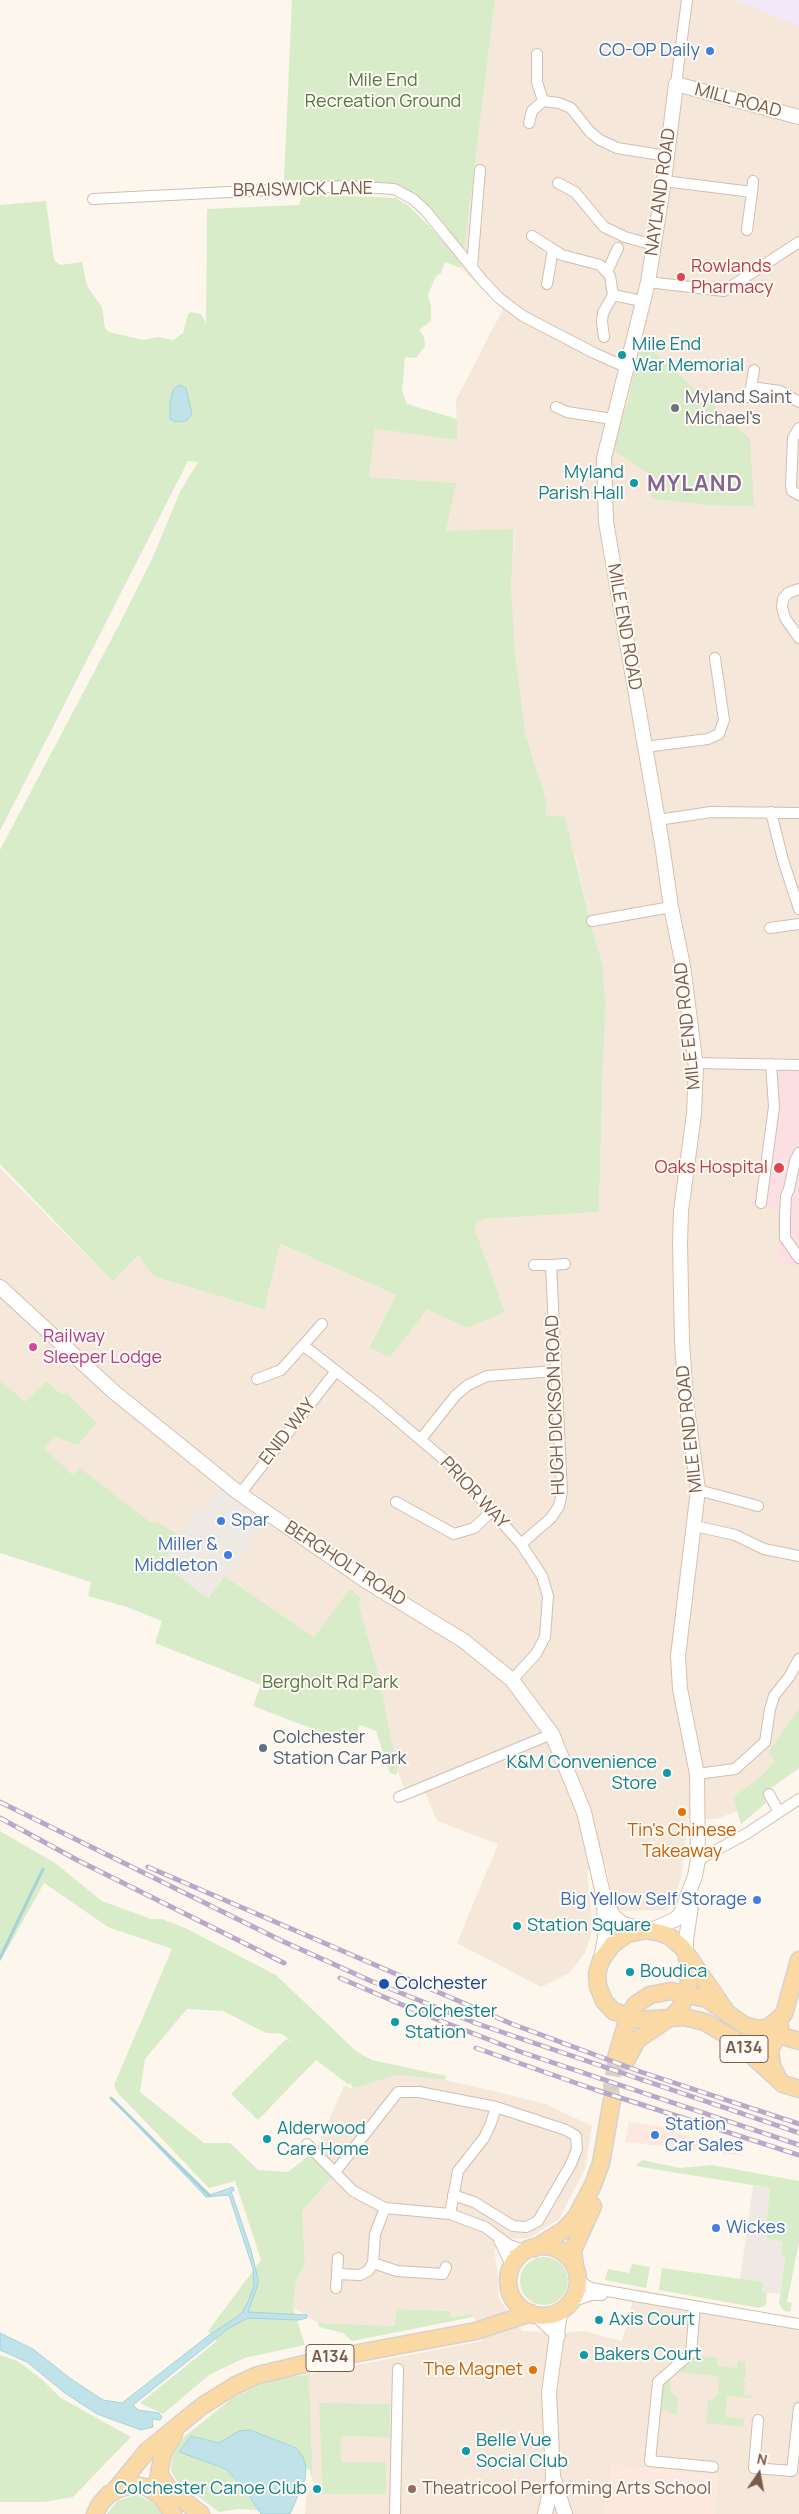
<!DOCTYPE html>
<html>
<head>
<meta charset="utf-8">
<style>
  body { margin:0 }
  #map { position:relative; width:799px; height:2514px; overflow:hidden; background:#fdf6ec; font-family:Manrope,sans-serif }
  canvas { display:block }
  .north { position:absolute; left:734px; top:2449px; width:50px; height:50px; -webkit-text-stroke:4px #fffaf3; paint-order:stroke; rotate:12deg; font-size:14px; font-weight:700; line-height:20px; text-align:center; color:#7a5c4d }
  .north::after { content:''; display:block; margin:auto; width:18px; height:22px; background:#7a5c4d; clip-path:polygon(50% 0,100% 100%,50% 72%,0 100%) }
</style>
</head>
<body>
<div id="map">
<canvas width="799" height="2514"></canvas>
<div class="north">N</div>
</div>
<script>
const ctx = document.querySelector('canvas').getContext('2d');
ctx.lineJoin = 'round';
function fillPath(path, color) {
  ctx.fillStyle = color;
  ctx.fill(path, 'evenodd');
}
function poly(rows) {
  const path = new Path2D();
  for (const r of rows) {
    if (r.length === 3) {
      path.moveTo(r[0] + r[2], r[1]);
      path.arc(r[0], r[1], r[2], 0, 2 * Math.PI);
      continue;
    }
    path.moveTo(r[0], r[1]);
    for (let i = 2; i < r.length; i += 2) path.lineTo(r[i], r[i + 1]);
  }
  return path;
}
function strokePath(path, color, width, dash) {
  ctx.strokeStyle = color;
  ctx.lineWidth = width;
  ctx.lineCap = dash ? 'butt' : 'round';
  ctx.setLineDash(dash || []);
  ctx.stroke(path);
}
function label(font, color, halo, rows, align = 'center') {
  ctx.font = font + ' Manrope,sans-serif';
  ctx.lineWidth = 4;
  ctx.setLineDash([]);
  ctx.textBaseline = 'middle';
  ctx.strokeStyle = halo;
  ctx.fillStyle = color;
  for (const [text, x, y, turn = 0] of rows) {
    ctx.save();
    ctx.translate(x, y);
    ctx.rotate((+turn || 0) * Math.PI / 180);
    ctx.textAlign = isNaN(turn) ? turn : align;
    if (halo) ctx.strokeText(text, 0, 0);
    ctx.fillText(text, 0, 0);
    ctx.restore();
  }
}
const residential = poly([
  [495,0,799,0,799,1708,768,1752,776,1760,760,1777,733,1797,738,1811,716,1819,688,1819,681,1879,668,1910,614,1911,606,1864,587,1870,593,1929,585,1953,569,1973,541,1987,457,1943,498,1844,437,1821,425,1792,408,1798,398,1772,379,1676,359,1606,350,1590,314,1637,173,1540,80,1469,73,1475,44,1447,55,1437,78,1445,97,1423,66,1393,64,1395,46,1381,25,1403,0,1380,0,1168,113,1282,138,1254,153,1276,263,1310,279,1244,396,1295,369,1346,427,1309,505,1312,474,1227,483,1219,599,1212,603,1060,606,1006,603,977,604,969,591,925,575,855,560,816,545,815,547,802,526,736,515,653,510,589,515,531,446,531,455,483,369,477,375,429,457,440,456,400,503,309,461,268],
  [398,2075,445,2080,498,2092,545,2104,592,2126,585,2169,559,2219,529,2238,504,2239,494,2251,498,2273,498,2297,522,2331,564,2333,584,2331,622,2341,636,2289,799,2319,799,2514,714,2514,718,2476,612,2465,604,2514,305,2514,306,2498,313,2483,309,2374,483,2341,473,2314,451,2317,450,2311,398,2309,395,2326,318,2323,293,2308,296,2282,305,2263,302,2211,333,2176,311,2154,320,2140,344,2086,351,2088]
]);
const commercial = poly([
  [629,2122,662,2127,745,2156,625,2142],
  [612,2465,718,2476,714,2514,604,2514]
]);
const industrial = poly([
  [220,1488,265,1523,229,1579,225,1576,208,1598,160,1562,195,1510,200,1514],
  [753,2186,770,2188,766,2224,768,2224,767,2238,783,2240,781,2252,785,2259,780,2294,762,2292,763,2282,740,2279]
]);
const education = poly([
  [737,0,799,0,799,26]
]);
const medical = poly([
  [783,1057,799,1059,799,1268,777,1260,779,1249,777,1209,752,1205,767,1131,770,1074]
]);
const green = poly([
  [292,0,495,0,464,250,425,203,409,191,394,184,284,180],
  [303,194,396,198,409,206,429,226,462,262,461,268,445,262,441,273,436,276,428,295,431,306,431,321,419,330,424,337,425,346,416,358,405,357,402,391,407,404,457,419,457,440,375,429,369,477,456,483,446,531,514,529,511,587,515,653,526,736,547,802,545,815,565,817,591,925,604,969,603,977,606,1006,603,1060,599,1212,483,1219,474,1227,505,1312,467,1328,427,1309,390,1357,369,1347,396,1295,280,1244,264,1310,153,1276,138,1255,113,1282,0,1164,0,850,121,621,152,559,180,492,198,462,188,461,0,831,0,205,46,201,54,260,60,265,82,262,87,286,102,307,105,328,109,332,143,340,158,337,173,340,183,333,188,314,191,312,201,314,206,323,207,209,299,205],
  [641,340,750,439,754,506,709,505,655,499,650,496,655,486,654,478,612,449,628,402],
  [0,1380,25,1402,46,1381,63,1395,66,1392,97,1423,78,1445,55,1437,44,1447,73,1475,80,1468,150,1522,159,1523,177,1534,175,1540,178,1543,160,1562,208,1598,225,1576,314,1637,350,1589,361,1598,359,1606,379,1676,398,1772,396,1775,390,1773,376,1731,360,1725,352,1744,253,1706,261,1685,155,1643,162,1621,127,1607,88,1596,91,1582,0,1553],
  [799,1708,799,1768,763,1794,766,1803,741,1824,733,1797,760,1777,775,1761,768,1752],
  [0,1831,55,1863,102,1901,151,1919,162,1919,185,1928,276,1975,356,2051,372,2060,446,2076,445,2080,398,2075,353,2088,350,2082,349,2085,316,2060,258,2120,231,2094,286,2039,292,2042,282,2034,266,2033,223,2011,187,2009,145,2059,140,2092,204,2143,230,2143,258,2170,288,2172,311,2154,333,2176,302,2211,305,2263,296,2282,293,2308,305,2345,244,2358,209,2375,163,2414,140,2403,217,2341,208,2331,261,2260,235,2181,209,2188,117,2092,114,2085,172,1949,108,1927,44,1883,0,1962],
  [642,2160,680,2168,712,2165,799,2181,799,2242,787,2302,792,2303,790,2312,784,2311,779,2304,785,2259,781,2252,783,2241,767,2239,768,2224,766,2224,770,2188,635,2166],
  [544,2281,24],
  [632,2264,650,2267,646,2288,605,2280,608,2269,629,2273],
  [662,2268,763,2282,762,2292,767,2293,766,2305,759,2308,659,2290],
  [397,2309,450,2311,451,2317,473,2314,473,2317,352,2341,343,2333,319,2327,318,2323,395,2326],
  [0,2355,17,2361,39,2377,61,2398,131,2437,73,2497,44,2502,0,2502],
  [694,2356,718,2358,717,2366,737,2368,738,2360,745,2362,746,2377,742,2381,745,2383,744,2394,753,2396,752,2398,727,2396,725,2417,744,2419,743,2427,706,2423,708,2399,712,2400,718,2394,719,2379,716,2376,675,2372,671,2376,670,2390,678,2399,677,2415,670,2414,670,2412,662,2409,662,2400,660,2400,662,2382],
  [309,2374,313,2483,310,2470,306,2467,296,2448,268,2437,219,2443,191,2436,180,2452,226,2469,259,2510,238,2509,219,2512,177,2481,171,2471,173,2451,185,2436,234,2397,271,2380],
  [319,2403,390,2404,390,2437,341,2436,341,2462,386,2462,386,2494,323,2494],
  [136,2495,154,2502,162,2514,107,2514,117,2501]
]);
const water = poly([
  [179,385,186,388,192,414,186,421,177,422,170,419,170,403,173,390,179,385],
  [111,2098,206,2194,210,2195,233,2187,234,2191,231,2191,251,2250,258,2279,258,2284,248,2312,307,2315,307,2318,298,2320,248,2318,229,2328,133,2405,138,2410,159,2413,162,2417,160,2420,152,2419,153,2427,141,2430,97,2414,65,2393,27,2362,0,2350,0,2333,33,2349,71,2379,103,2400,122,2403,208,2336,241,2314,248,2302,254,2285,253,2269,229,2195,206,2197,111,2098],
  [250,2430,296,2448,303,2457,306,2467,305,2479,290,2514,261,2514,247,2493,226,2469,179,2452,191,2436,219,2443,239,2431,250,2430]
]);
const stream = poly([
  [0,1958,43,1869],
  [111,2098,210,2196]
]);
const primaryTunnel = poly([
  [612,2100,611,2086,616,2058]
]);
const street = poly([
  [537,54,537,82,543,101],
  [676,84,687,0],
  [529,123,532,111,543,101,559,103,571,108,590,132,600,140,617,148,667,156],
  [664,181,752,192,747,230],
  [558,183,575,192,604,227,625,237,654,245],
  [752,192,753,181],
  [93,199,346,186,394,189,413,199,426,211,482,280,499,298,523,316,594,353,628,368],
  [532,236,562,255,600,265,610,276,613,295,603,313,602,322,604,337],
  [472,267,480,170],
  [607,272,618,248],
  [648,282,724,291,799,242],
  [547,284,553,250],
  [613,295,642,301],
  [751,387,754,370],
  [748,397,751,387,780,391,799,402],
  [556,407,567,412,612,419],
  [799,428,793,438,791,485,792,491,799,495],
  [799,589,788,593,783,599,782,607,785,618,799,638],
  [645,747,708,739,719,734,724,720,715,658],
  [771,812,783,860,799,909],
  [658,820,711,812,799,813],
  [592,921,671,907],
  [770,928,799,924],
  [696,1063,799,1065],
  [799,1153,795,1161,789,1189,786,1196,785,1215,785,1238,799,1258],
  [761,1203,774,1107,771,1064],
  [534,1265,551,1265],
  [304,1346,376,1402,454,1468,521,1544,542,1576,548,1596,545,1637,536,1654,512,1680],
  [257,1379,281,1370,322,1324],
  [421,1439,456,1395,468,1385,487,1376,556,1371],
  [698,1490,758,1506],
  [240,1494,336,1371],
  [396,1502,454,1534,474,1528,492,1511],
  [695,1526,735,1535,764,1549,799,1556],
  [521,1544,551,1518,559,1506,562,1492,551,1265,565,1264],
  [697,1774,735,1769,765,1742,770,1709,774,1696,789,1677,799,1659],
  [769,1794,779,1812],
  [399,1797,552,1734],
  [698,1860,746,1834,799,1799],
  [307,2144,353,2191,385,2208,450,2214,485,2227,509,2245,526,2251],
  [335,2172,398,2092,419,2092,496,2107,566,2130,576,2136,577,2149,571,2164,538,2221,526,2227,513,2226,474,2202,453,2195],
  [450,2214,458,2171,484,2138,491,2123,496,2107],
  [499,2240,512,2267],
  [373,2263,397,2271,443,2274,446,2267],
  [337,2274,360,2275,368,2271,373,2263,375,2234,385,2208],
  [578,2280,591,2288,641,2297,799,2324],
  [336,2288,338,2258],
  [571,2302,591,2295,602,2295],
  [695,2306,691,2353,658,2382,650,2461,713,2467],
  [758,2420,754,2468,792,2471,799,2408],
  [395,2514,398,2369]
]);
const secondary = poly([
  [0,1287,114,1392,240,1494,366,1581,464,1641,512,1680,552,1734,584,1812,604,1898,605,1938,601,1959],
  [604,1898,613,1916,623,1924,646,1930,656,1928,676,1919,681,1913,695,1876,698,1860,697,1774,680,1689,678,1656,698,1490,686,1400,682,1342,680,1243,681,1211,694,1114,696,1067,683,966,671,907,662,844,606,522,604,458,648,282,664,181,676,84,799,117],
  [686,1954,686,1940,692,1899],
  [560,2312,549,2392,553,2477,565,2514],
  [537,2315,558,2335],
  [545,2514,552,2483]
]);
const primary = poly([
  [725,2010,682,1947,669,1936,661,1933,646,1930,627,1934,613,1944,601,1960,597,1974,598,1986,604,2001,613,2011,640,2020,684,2017,705,2022,735,2040,783,2084,799,2089],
  [758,2029,769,2027,784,2014,799,1960],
  [616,2058,628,2018,635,2005,650,1995,671,1991,707,1999,744,2025,799,2041],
  [626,2061,637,2040,674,2015,681,2007,689,1984,687,1956],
  [778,2078,772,2066,770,2051,780,2026],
  [543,2281,35],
  [535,2248,564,2230,576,2217,593,2185,601,2163,612,2100],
  [575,2267,573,2250,593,2206],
  [161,2477,169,2489,201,2514],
  [115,2490,147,2451,202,2406,234,2386,258,2375,321,2360,476,2331,531,2313],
  [160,2495,158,2479,163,2453,174,2434],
  [95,2514,100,2504,109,2494,121,2488,135,2485,146,2487,160,2495,173,2514]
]);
const rail = poly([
  [0,1802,280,1940,371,1981,478,2024,799,2133],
  [0,1818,77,1860,284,1963],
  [148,1867,512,2024,641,2072,799,2124],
  [340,1978,428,2016,521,2052,799,2145],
  [476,2048,596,2090,799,2155]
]);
const markers = [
  [710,51,5,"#3f7fe0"],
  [681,277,5,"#e0444e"],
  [622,355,5,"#0f9aa8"],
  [675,408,5,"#6b7280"],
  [634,483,5,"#0f9aa8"],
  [779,1168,6,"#e0444e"],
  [33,1347,5,"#d1479c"],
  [221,1521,5,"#3f7fe0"],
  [228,1555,5,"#3f7fe0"],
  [263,1748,5,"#5c6f8a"],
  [667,1773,5,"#0f9aa8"],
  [682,1812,5,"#e8710a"],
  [757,1900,5,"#3f7fe0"],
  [517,1926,5,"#0f9aa8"],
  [630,1972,5,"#0f9aa8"],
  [384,1984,6,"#1a4fb4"],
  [395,2022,5,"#0f9aa8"],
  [655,2135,5,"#3f7fe0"],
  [267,2139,5,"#0f9aa8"],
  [716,2228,5,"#3f7fe0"],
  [599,2320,5,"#0f9aa8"],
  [584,2355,5,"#0f9aa8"],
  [533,2370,5,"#e8710a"],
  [466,2451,5,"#0f9aa8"],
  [317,2489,5,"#0f9aa8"],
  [412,2489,5,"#8d6e63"]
];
const shields = [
  [744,2049,48],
  [330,2358,48]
];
const shieldNames = [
  ["A134",744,2049],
  ["A134",330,2358]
];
const shopNames = [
  ["CO-OP Daily",700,51],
  ["Spar",231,1521,"left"],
  ["Miller &",218,1545],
  ["Middleton",218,1566],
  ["Big Yellow Self Storage",747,1900],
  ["Station",665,2125,"left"],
  ["Car Sales",665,2146,"left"],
  ["Wickes",726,2228,"left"]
];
const parkNames = [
  ["Mile End",383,81],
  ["Recreation Ground",383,102],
  ["Bergholt Rd Park",330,1683]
];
const streetNames = [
  ["MILL ROAD",738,101,15],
  ["BRAISWICK LANE",303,190,-1],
  ["NAYLAND ROAD",661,192,-82],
  ["MILE END ROAD",624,627,80],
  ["MILE END ROAD",688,1026,-96],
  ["HUGH DICKSON ROAD",556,1405,-92],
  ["MILE END ROAD",690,1429,-96],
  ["ENID WAY",288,1432,-52],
  ["PRIOR WAY",474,1493,47],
  ["BERGHOLT ROAD",345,1564,33]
];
const healthNames = [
  ["Rowlands",691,267],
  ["Pharmacy",691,288],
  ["Oaks Hospital",768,1168,"right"]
];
const cultureNames = [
  ["Mile End",632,345],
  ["War Memorial",632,366],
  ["Myland",624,473,"right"],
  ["Parish Hall",624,494,"right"],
  ["K&M Convenience",657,1763,"right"],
  ["Store",657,1784,"right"],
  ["Station Square",527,1926],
  ["Boudica",640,1972],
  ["Colchester",405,2012],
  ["Station",405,2033],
  ["Alderwood",277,2129],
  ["Care Home",277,2150],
  ["Axis Court",609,2320],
  ["Bakers Court",594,2355],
  ["Belle Vue",476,2441],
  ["Social Club",476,2462],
  ["Colchester Canoe Club",307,2489,"right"]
];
const worshipNames = [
  ["Myland Saint",685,398],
  ["Michael's",685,419]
];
const hotelNames = [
  ["Railway",43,1337],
  ["Sleeper Lodge",43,1358]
];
const serviceNames = [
  ["Colchester",273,1738],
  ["Station Car Park",273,1759]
];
const foodNames = [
  ["Tin's Chinese",682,1831],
  ["Takeaway",682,1852],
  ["The Magnet",523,2370,"right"]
];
const transitNames = [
  ["Colchester",395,1984]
];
const educationNames = [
  ["Theatricool Performing Arts School",422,2489]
];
const districtNames = [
  ["MYLAND",695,485]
];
fillPath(residential, '#f5e8da');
fillPath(commercial, '#fde8e0');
fillPath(industrial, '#efe9e4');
fillPath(education, '#f3e8fa');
fillPath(medical, '#fbdfe3');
fillPath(green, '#d8ecc9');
fillPath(water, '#bfe3e8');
strokePath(water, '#a5d3da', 1);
strokePath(stream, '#a5d3da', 3);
strokePath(primaryTunnel, '#dcd0c4', 16, [16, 8]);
strokePath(street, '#d1beb0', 12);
strokePath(secondary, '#d6c0b0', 16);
strokePath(primary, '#dad1cd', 19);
strokePath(street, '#fff', 10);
strokePath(secondary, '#fff', 14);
strokePath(primary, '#fbd9a5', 16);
strokePath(rail, '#b9a8c9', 5);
strokePath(rail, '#fffaf3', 3, [9]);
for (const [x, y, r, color] of markers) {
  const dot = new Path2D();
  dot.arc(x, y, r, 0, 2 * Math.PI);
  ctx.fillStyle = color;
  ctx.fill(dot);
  strokePath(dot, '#fffaf3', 2);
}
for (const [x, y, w] of shields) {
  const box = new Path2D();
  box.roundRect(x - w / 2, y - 13.5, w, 27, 4);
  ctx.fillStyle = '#fffaf3';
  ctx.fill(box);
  strokePath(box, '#7a5c4d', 1);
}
label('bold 16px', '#7a5c4d', null, shieldNames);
label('18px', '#366cbe', '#fffaf3', shopNames, 'right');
label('18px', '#537a41', '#fffaf3', parkNames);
label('18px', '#7a5c4d', '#fffaf3', streetNames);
label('18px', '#be3a42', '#fffaf3', healthNames, 'left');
label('18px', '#0d838f', '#fffaf3', cultureNames, 'left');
label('18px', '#5b616d', '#fffaf3', worshipNames, 'left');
label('18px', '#b23c85', '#fffaf3', hotelNames, 'left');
label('18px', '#4e5e75', '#fffaf3', serviceNames, 'left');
label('18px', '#c56008', '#fffaf3', foodNames);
label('18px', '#164399', '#fffaf3', transitNames, 'left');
label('18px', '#785e54', '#fffaf3', educationNames, 'left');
ctx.letterSpacing = '1px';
label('bold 22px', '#846695', '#fffaf3', districtNames);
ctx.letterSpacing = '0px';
</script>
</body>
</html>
